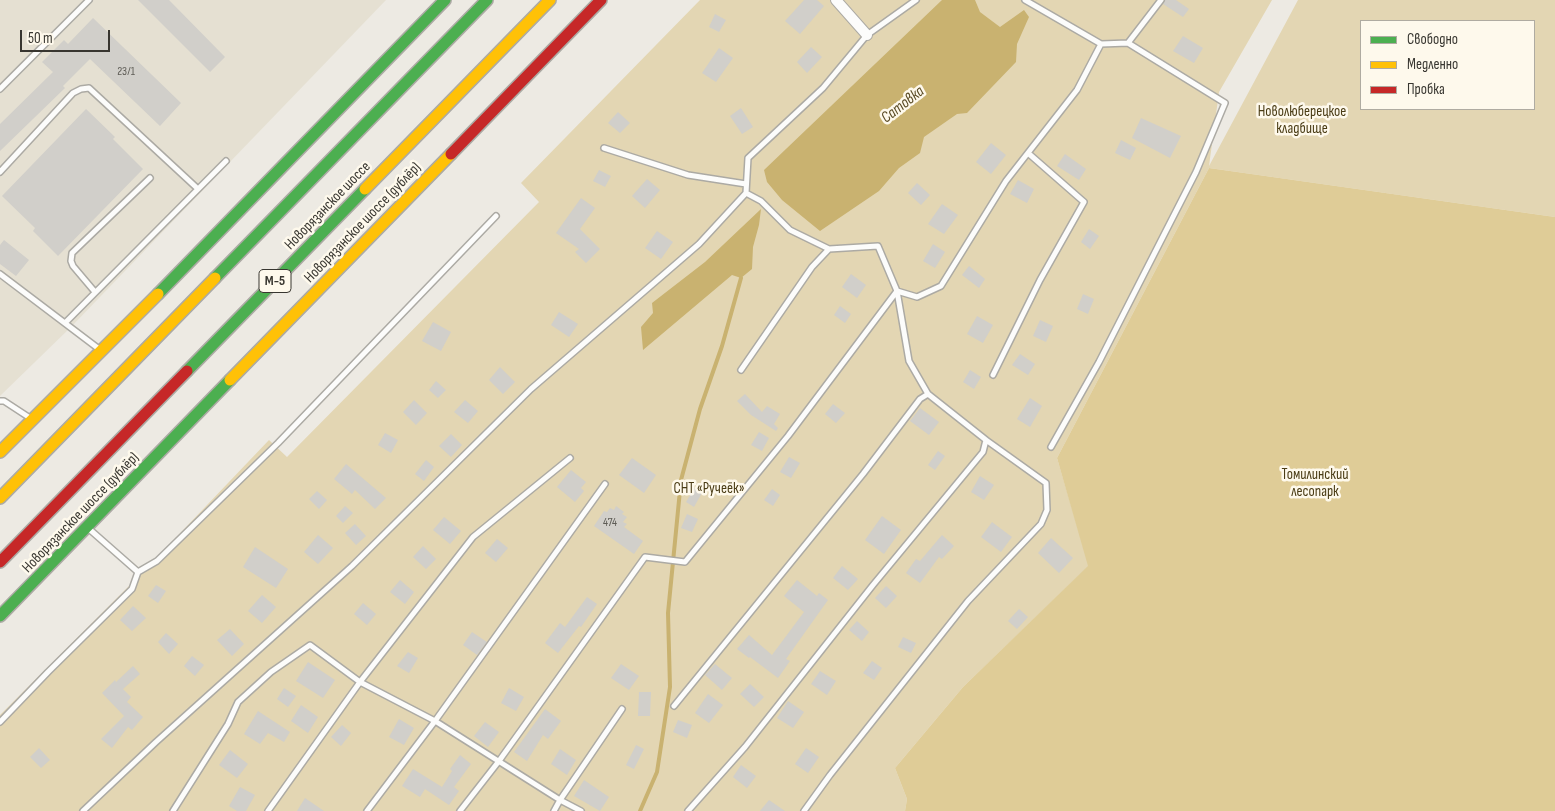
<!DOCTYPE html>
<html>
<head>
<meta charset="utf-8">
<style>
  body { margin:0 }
  #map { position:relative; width:1555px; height:811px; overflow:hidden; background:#edeae3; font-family:"Sofia Sans Condensed",sans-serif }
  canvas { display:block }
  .legend { position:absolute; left:1360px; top:20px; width:175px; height:90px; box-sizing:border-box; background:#fef9ec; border:1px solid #afaba1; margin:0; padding:6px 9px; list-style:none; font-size:15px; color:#383630 }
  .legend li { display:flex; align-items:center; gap:10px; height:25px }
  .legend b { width:25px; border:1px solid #afaba1 }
  .scale { position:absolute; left:20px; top:30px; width:90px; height:22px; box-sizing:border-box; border:2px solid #383630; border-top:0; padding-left:6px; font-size:15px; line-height:18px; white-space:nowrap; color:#383630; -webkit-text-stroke:4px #fef9ec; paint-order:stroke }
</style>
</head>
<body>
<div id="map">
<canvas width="1555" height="811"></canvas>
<ul class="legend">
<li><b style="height:6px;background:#4caf50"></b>Свободно</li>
<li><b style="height:6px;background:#ffc107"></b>Медленно</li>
<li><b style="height:6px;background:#c62828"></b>Пробка</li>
</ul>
<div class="scale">50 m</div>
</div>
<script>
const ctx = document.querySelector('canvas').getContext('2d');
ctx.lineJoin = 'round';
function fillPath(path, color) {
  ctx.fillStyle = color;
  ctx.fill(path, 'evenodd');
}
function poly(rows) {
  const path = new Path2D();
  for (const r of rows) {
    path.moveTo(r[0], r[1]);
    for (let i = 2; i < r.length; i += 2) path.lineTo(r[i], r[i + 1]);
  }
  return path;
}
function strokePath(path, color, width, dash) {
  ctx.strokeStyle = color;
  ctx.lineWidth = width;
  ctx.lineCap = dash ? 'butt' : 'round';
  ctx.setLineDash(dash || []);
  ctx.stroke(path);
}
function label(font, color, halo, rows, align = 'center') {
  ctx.font = font + ' "Sofia Sans Condensed",sans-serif';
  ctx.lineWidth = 5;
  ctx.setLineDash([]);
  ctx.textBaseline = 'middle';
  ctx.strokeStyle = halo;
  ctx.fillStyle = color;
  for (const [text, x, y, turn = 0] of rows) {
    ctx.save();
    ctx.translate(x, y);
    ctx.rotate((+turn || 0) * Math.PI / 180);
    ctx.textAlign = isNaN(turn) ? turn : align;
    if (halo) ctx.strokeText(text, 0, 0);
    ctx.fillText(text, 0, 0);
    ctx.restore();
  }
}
const built = poly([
  [0,0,386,0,71,327,0,396]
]);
const green = poly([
  [700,0,1272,0,1219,92,1209,166,1298,0,1555,0,1555,217,1209,168,1057,458,1089,566,963,687,895,768,907,799,905,811,0,811,0,715,147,568,269,440,287,457,539,202,521,183],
  [1361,21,1534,21,1534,109,1361,109]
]);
const forest = poly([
  [1209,168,1555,217,1555,811,905,811,907,799,895,768,963,687,1088,566,1057,458]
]);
const water = poly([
  [942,0,975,0,980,12,1000,27,1024,10,1029,17,1017,44,1016,62,967,113,957,114,924,137,920,153,899,168,879,191,820,231,782,200,767,182,764,170],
  [761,209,759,225,753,247,752,269,741,278,732,275,643,350,641,327,653,313,652,303,705,262]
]);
const stream = poly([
  [640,811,657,772,670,687,668,613,681,480,700,409,722,346,741,278]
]);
const building = poly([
  [138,0,169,0,225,57,210,72],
  [804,0,817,0,824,6,800,34,785,21],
  [1165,0,1176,0,1189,9,1183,17,1163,4],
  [715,14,726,20,719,32,709,27],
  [93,18,181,103,160,126,90,59,63,86,65,88,0,151,0,124,53,72,42,62,64,40,68,44],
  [1183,36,1203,48,1194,63,1173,51],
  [811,47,822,57,807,73,797,62],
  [719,48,733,58,716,82,702,73],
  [741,108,753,127,742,134,730,116],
  [86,109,115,137,113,139,143,169,58,256,33,231,35,228,2,196],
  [618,112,630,123,620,133,608,123],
  [1141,118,1181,136,1170,158,1132,138],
  [1121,140,1136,148,1130,160,1115,153],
  [991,143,1006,155,991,174,976,162],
  [1065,154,1086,169,1079,180,1057,166],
  [599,170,611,176,605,187,593,181],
  [647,179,660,190,645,208,632,196],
  [1018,180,1034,189,1027,203,1010,194],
  [917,183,930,195,921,205,908,193],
  [581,198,595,208,580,229,600,249,586,263,575,252,579,249,556,233],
  [942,204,958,215,944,234,928,224],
  [1089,229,1099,236,1090,249,1081,242],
  [657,231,673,242,661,259,645,248],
  [4,240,29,260,16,276,0,264,0,245],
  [933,244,945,252,935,268,923,261],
  [969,266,985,279,979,288,962,275],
  [851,274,866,285,857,298,842,287],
  [1083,294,1094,299,1088,314,1077,309],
  [840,306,851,314,845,323,834,315],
  [559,312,578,324,569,337,551,325],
  [977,316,993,325,983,343,967,334],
  [1040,320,1053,326,1046,342,1033,336],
  [433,322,451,332,441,351,422,341],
  [1020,354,1035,364,1028,375,1012,365],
  [500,367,515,382,503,394,489,380],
  [970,370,981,377,974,389,963,382],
  [436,381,446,390,438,398,429,390],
  [745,394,762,412,767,406,780,414,774,424,778,428,776,431,751,415,737,401],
  [1030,398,1042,406,1030,427,1017,419],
  [414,400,427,413,416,425,403,412],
  [465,400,478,411,468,423,454,412],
  [833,404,845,413,836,423,825,414],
  [920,408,939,422,929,435,910,421],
  [759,432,769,438,762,451,751,445],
  [385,433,398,440,391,453,378,445],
  [451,434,462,445,451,457,439,446],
  [938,451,945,456,935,470,928,465],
  [789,457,800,463,791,478,780,472],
  [632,458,656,475,644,493,619,475],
  [426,460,434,467,424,481,415,474],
  [346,464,386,498,375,509,355,490,352,494,334,479],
  [571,470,586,482,581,488,584,491,575,502,557,487],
  [980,476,994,485,984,500,971,492],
  [695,487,703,491,694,507,686,502],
  [772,489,780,495,773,506,764,500],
  [317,491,327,500,319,509,309,499],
  [345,506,353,513,343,523,336,516],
  [616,506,624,512,622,514,627,517,623,522,627,524,624,527,643,541,634,554,594,526,604,511,607,512,610,508,614,510],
  [687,514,698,519,692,532,681,528],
  [882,516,901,530,884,554,865,540],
  [444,517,461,531,450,544,433,530],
  [992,522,1012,537,1001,552,981,537],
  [355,524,366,536,356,545,345,533],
  [318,535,333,548,318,564,304,552],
  [942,535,954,546,942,559,939,557,920,583,906,573,916,559,920,561],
  [1051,538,1073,558,1059,573,1038,553],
  [497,539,508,548,496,562,485,553],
  [423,546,436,559,426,569,413,557],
  [255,547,288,569,276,588,243,567],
  [842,566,858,579,848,590,833,578],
  [400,580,414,592,405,604,390,592],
  [797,580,817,596,819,593,828,600,786,659,790,661,778,678,750,657,749,658,737,649,749,635,772,655,804,612,784,596],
  [156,585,166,591,158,603,148,596],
  [886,586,897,596,886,608,875,598],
  [262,595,276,607,262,623,248,611],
  [587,597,597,604,581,627,579,626,558,653,545,643,560,623,565,627],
  [363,603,376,614,367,625,354,614],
  [133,606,146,618,132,631,120,620],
  [1019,609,1028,617,1017,629,1008,621],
  [857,621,869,632,862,641,849,630],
  [230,629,244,644,232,656,217,640],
  [472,632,487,642,477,655,463,645],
  [166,633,178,644,169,654,158,642],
  [903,637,916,643,911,653,898,647],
  [408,652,418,658,409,673,397,666],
  [192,656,204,665,195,676,184,666],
  [872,661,882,668,874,680,863,673],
  [308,662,335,680,323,698,296,681],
  [621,664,639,676,629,690,611,678],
  [715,664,732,678,722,690,705,675],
  [133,666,140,674,123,689,131,697,127,702,143,717,132,730,128,727,112,748,101,739,124,716,102,693,115,680,116,682],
  [820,671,836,681,827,695,811,684],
  [750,684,764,697,754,707,740,694],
  [284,688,296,696,288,707,277,699],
  [509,688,524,697,516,711,501,703],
  [639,692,651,692,650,716,638,716],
  [708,694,723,705,709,723,695,713],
  [788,701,804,712,793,728,777,718],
  [301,705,318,717,308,733,291,721],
  [545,709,561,721,548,739,543,735,527,761,514,752],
  [258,711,290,732,284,742,268,733,260,744,244,734],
  [399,719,414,728,404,745,389,737],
  [678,720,692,725,687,738,673,732],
  [485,722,499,732,488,747,474,736],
  [342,725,351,733,341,746,331,737],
  [636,745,644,749,634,769,626,765],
  [39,748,50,760,41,768,30,757],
  [806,748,819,757,808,773,795,764],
  [560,749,576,760,567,775,551,764],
  [230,750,248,764,237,778,219,765],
  [460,755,471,764,454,787,459,791,449,805,425,789,420,797,402,786,413,769,442,787,452,771,450,769],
  [741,765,756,776,747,788,733,777],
  [584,780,609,797,600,811,574,796],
  [240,787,255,795,246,811,237,811,229,806],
  [305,798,324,811,297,811],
  [769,800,785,811,760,811]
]);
const lane = poly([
  [1128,43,1161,0],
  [0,89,89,0],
  [604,148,688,175,746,184],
  [0,172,73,93,81,89,89,88,198,189],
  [746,193,748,158,823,88,867,35,916,0],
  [0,274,99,349],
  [95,292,73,266,71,261,72,253,150,178],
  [65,323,226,161],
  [741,370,812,267,829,249],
  [993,375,1040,280,1084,202,1028,153],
  [0,401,4,401,30,418],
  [1051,447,1099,362,1196,172,1225,103,1128,43,1101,44],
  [88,528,138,572],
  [674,706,863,474,920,399,928,394],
  [0,722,48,672,132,589,138,572,157,561,278,443,496,216],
  [83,811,156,742,352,566,531,389,699,244,746,193,761,201,790,230,829,249,878,246,897,291,917,297,941,286,1006,181,1077,90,1101,44,1025,0],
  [173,811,228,724,238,702,271,672,310,645,360,682,435,721,560,800,581,811],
  [268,811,360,682,473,537,570,458],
  [367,811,435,721,605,484],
  [460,811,499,761,645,557,685,562,788,436,897,291,909,361,928,394,986,440,983,452,873,585,745,747,688,811],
  [554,811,560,800,622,709],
  [804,811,830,775,968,601,1041,524,1047,510,1046,483,986,440]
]);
const street = poly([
  [836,0,867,35]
]);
const fast = poly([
  [215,278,487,0],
  [158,294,445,0],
  [187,371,365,189],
  [0,616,230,380]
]);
const slow = poly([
  [365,189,550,0],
  [230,380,451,154],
  [0,452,158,294],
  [0,498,215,278]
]);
const jam = poly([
  [451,154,601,0],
  [0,562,187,371]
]);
const numberNames = [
  ["23/1",126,72],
  ["474",610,523]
];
const shields = [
  [275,281,32]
];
const shieldNames = [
  ["М-5",275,281]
];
const parkNames = [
  ["Новолюберецкое",1302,112],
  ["кладбище",1302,129],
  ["Томилинский",1315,475],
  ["лесопарк",1315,492],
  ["СНТ «Ручеёк»",709,489]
];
const streetNames = [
  ["Новорязанское шоссе",328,206,-46],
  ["Новорязанское шоссе (дублёр)",363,223,-46],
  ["Новорязанское шоссе (дублёр)",81,513,-46]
];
const waterNames = [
  ["Сатовка",903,105,-38]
];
fillPath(built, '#e5e0d2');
fillPath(green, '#e3d6b3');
fillPath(forest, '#dfcc97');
fillPath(water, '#c9b270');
strokePath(stream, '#c9b270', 4);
fillPath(building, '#d1cfca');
strokePath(lane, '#acaaa4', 8);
strokePath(street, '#acaaa4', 12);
strokePath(fast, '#acaaa4', 14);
strokePath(slow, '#acaaa4', 14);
strokePath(jam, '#acaaa4', 14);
strokePath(lane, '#fcfcfb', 5);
strokePath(street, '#fcfcfb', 10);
strokePath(fast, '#4caf50', 11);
strokePath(slow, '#ffc107', 11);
strokePath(jam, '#c62828', 11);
label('12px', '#5e5c56', null, numberNames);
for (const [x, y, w] of shields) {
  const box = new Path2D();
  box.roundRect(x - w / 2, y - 11.5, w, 23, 4);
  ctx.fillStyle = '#fef9ec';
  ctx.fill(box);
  strokePath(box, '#383630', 1);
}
label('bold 14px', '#383630', null, shieldNames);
label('15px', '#4a3c15', '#fef9ec', parkNames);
label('15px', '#383630', '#fef9ec', streetNames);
label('italic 16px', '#584923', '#fef9ec', waterNames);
</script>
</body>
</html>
